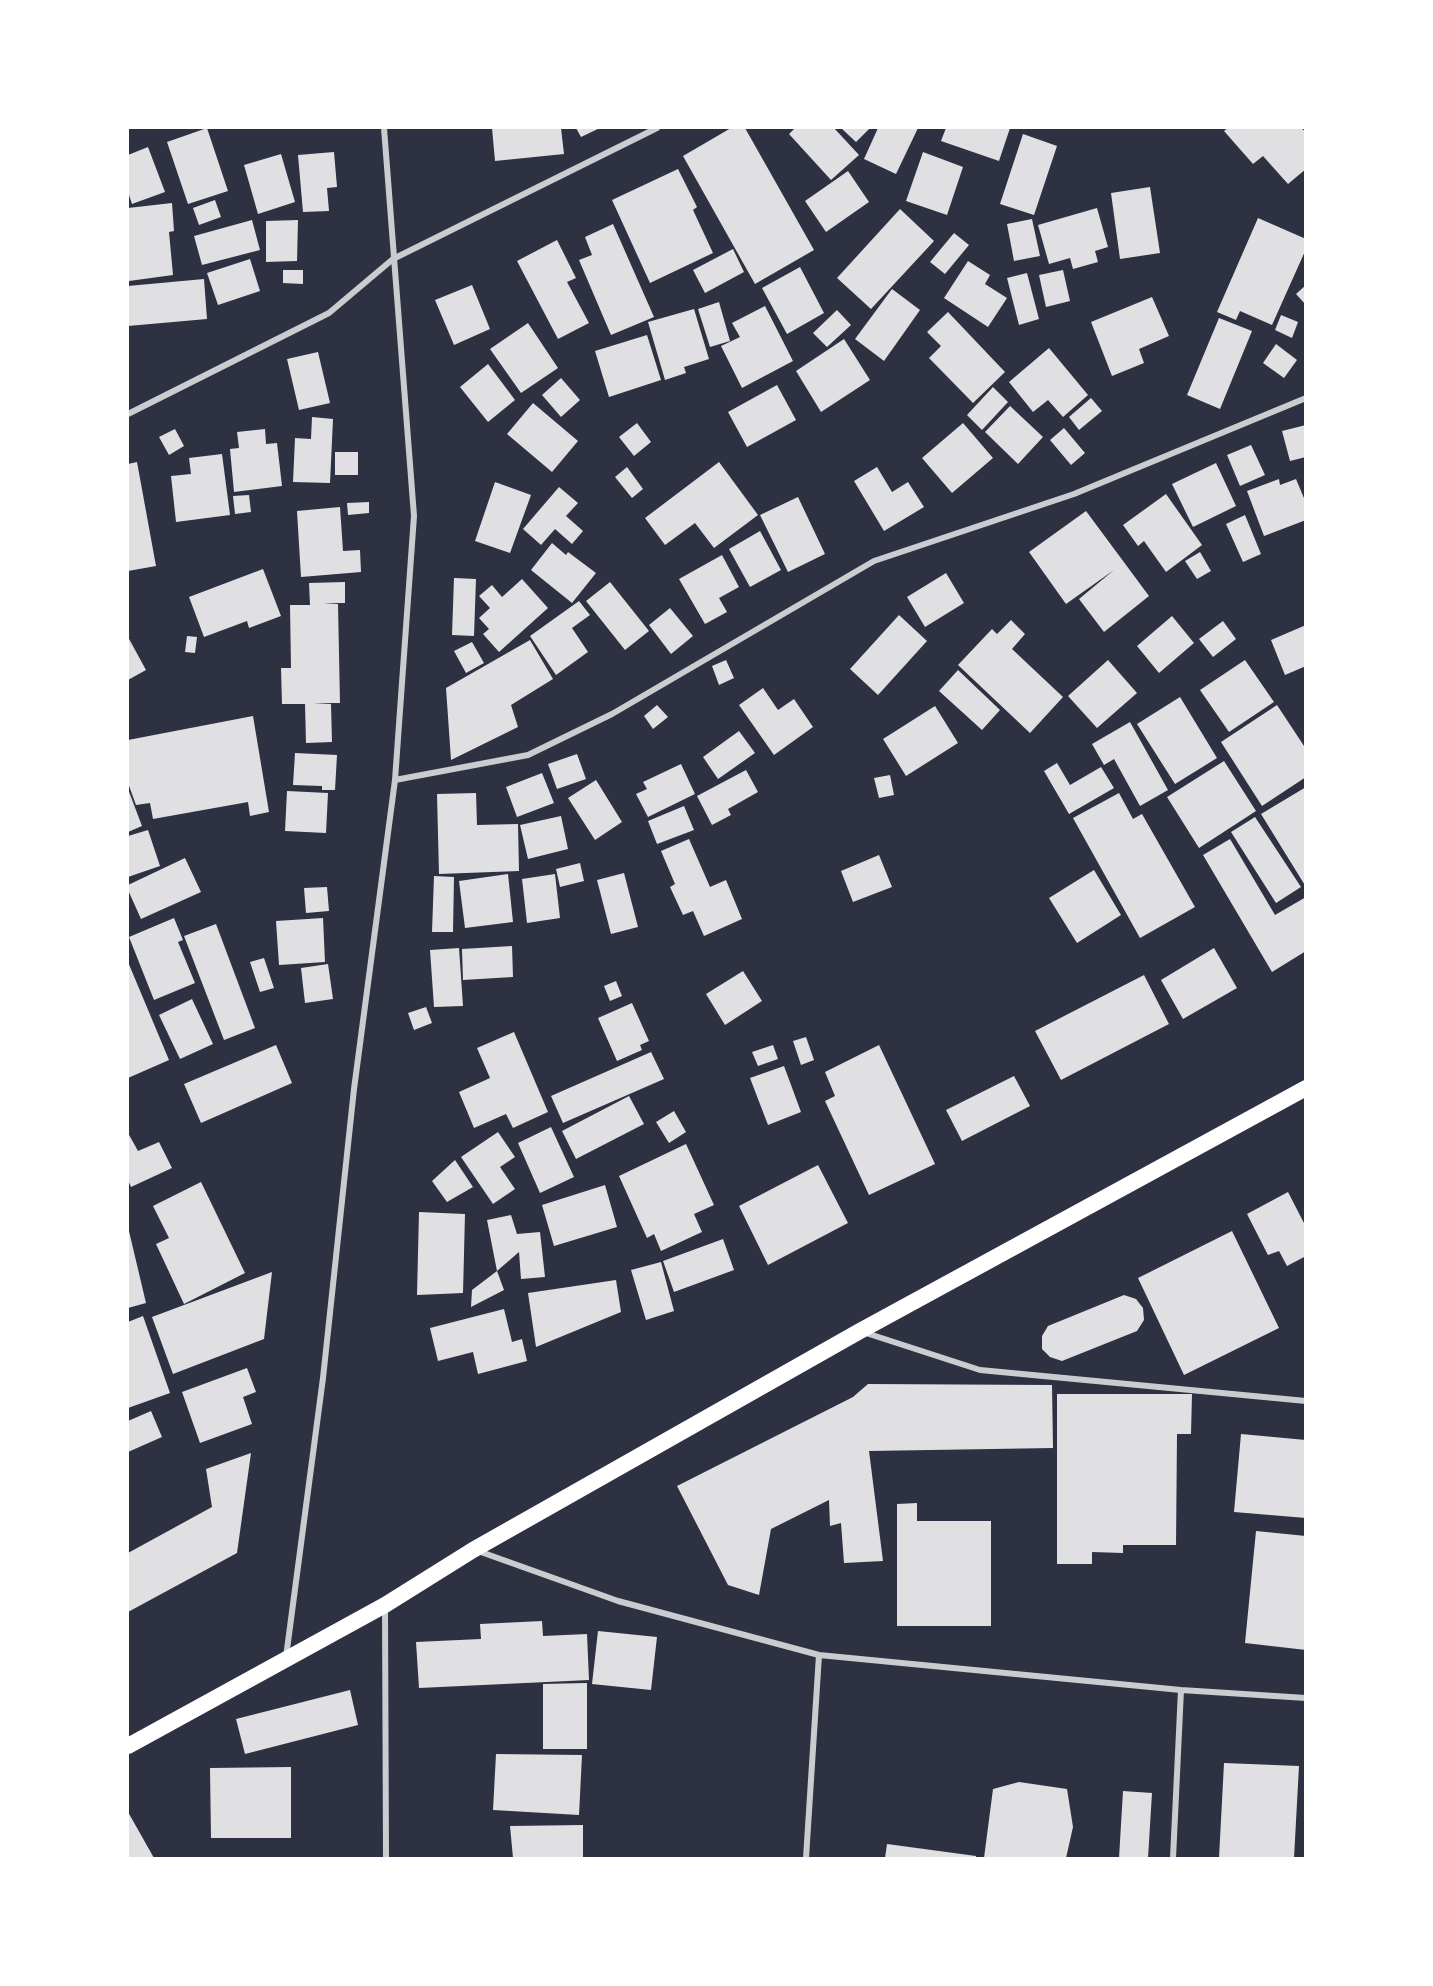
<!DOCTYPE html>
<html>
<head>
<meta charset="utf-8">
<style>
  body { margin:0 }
  #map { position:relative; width:1433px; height:1986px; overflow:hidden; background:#2d3142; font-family:"Alegreya Sans",sans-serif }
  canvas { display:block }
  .frame { position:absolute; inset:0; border:129px solid #fff; pointer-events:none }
</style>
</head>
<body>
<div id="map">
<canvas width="1433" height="1986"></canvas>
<div class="frame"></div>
</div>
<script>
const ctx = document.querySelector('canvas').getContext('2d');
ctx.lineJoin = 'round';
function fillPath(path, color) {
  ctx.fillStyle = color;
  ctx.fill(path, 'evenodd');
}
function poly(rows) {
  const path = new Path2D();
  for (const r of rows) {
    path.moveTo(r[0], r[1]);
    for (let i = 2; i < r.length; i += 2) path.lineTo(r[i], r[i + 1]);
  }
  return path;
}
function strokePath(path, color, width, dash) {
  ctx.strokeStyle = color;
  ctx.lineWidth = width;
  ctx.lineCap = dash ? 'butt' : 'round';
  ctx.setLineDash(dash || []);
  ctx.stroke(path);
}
const building = poly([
  [207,128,228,191,188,204,167,142],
  [492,128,561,128,564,154,495,161],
  [576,128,600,128,581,137],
  [731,128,745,128,814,250,755,284,683,156],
  [795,128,834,128,859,155,831,180,789,134],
  [841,128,870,128,856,142],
  [878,128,918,128,896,174,864,159],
  [946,128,1010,128,999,161,941,141],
  [1228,128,1301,128,1306,132,1306,169,1288,184,1263,156,1253,164,1224,131],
  [1023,134,1057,146,1034,215,1000,204],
  [148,147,165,192,132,204,128,192,128,155],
  [334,152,337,187,327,188,329,211,303,212,298,155],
  [923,152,963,167,947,215,906,201],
  [281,154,295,202,258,214,244,165],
  [678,169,697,207,693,210,713,253,650,283,612,200],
  [848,171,869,202,826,232,805,201],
  [1150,187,1160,253,1120,259,1111,193],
  [215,200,221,217,199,225,193,208],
  [172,203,174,231,169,232,173,275,129,281,128,208],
  [1097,208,1108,247,1095,251,1098,262,1073,269,1070,258,1049,264,1038,225],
  [900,209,934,241,871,309,837,278],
  [1258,218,1306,239,1306,249,1272,325,1240,311,1236,320,1217,312],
  [1032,219,1040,256,1014,261,1007,224],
  [252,220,260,250,202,265,194,236],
  [298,220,297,261,266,262,266,221],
  [613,224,654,317,611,335,579,260,592,255,585,237],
  [954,233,969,245,945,274,930,262],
  [557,240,576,278,567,282,589,323,558,339,517,261],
  [733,249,744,272,705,293,693,270],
  [250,259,260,291,218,305,207,273],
  [968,261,990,275,985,284,1007,298,988,327,944,298],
  [800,267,824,313,787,334,762,288],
  [283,270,303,270,303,284,283,283],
  [1063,270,1070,301,1046,307,1039,275],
  [1027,273,1039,319,1019,325,1007,278],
  [204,279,207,319,128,326,128,286],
  [472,285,490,329,454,345,435,300],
  [1306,285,1306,305,1296,294],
  [892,289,920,310,884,361,855,339],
  [1152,297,1169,336,1139,349,1144,363,1112,376,1091,322],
  [719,302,730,341,710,347,698,309],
  [765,306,793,361,742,388,721,346,740,337,732,323],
  [694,309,709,359,684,367,686,373,665,380,648,322],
  [837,310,851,325,827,347,813,333],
  [948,312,1005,372,973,403,929,358,941,346,927,332],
  [1281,315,1298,322,1292,338,1275,330],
  [1219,318,1252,331,1220,409,1187,395],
  [528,323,558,368,521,393,490,349],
  [647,335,661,380,609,397,595,351],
  [844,339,870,380,821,412,796,371],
  [1276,344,1297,360,1284,378,1263,363],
  [1049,348,1088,395,1063,417,1048,400,1033,412,1009,382],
  [318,352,330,403,299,410,287,359],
  [488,364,515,400,488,422,460,387],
  [561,378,580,400,561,417,542,395],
  [777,385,796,420,747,447,728,412],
  [993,387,1008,402,982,430,967,415],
  [1091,398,1102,411,1079,430,1069,417],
  [533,403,578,441,552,472,507,434],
  [1010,406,1043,437,1018,464,985,432],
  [312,417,333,419,330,483,293,482,295,438,311,439],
  [637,423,651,442,634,456,619,437],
  [963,423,993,458,952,493,922,458],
  [1306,425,1306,457,1290,461,1282,431],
  [1064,428,1085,453,1071,465,1050,440],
  [175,429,184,446,169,455,159,437],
  [265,429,266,444,277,443,282,486,234,492,230,449,239,448,237,432],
  [1251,445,1265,475,1240,486,1227,455],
  [335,452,358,452,358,475,335,475],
  [222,454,230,515,176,522,171,476,191,474,189,458],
  [137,462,156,566,128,571,128,464],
  [719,462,758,515,714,548,695,523,665,545,645,518],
  [1216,463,1236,506,1193,527,1172,484],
  [627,467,643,489,632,498,615,477],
  [877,467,892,492,908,482,924,507,884,531,854,481],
  [1279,479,1280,485,1296,479,1306,503,1306,520,1264,536,1247,491],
  [495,482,531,495,510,553,475,541],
  [559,487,578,503,566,516,583,531,572,544,555,529,541,545,523,529],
  [1166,494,1202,545,1166,572,1144,541,1138,546,1123,525],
  [249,495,251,512,235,514,233,496],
  [798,497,825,554,788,572,760,515],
  [369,502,369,513,348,515,347,503],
  [340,507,343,551,360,550,361,572,301,577,297,511],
  [1086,511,1149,596,1104,632,1079,599,1114,570,1066,604,1029,552],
  [1245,515,1261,554,1243,562,1226,524],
  [760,531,781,570,750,587,729,549],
  [552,543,566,555,568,552,596,573,572,603,531,570],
  [1200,552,1211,571,1197,579,1185,561],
  [722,555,739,587,719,598,727,612,705,624,679,579],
  [263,569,281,616,249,628,247,621,204,637,189,597],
  [946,573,964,603,925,627,907,597],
  [454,578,476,579,474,636,452,635],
  [522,579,548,608,499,652,483,634,489,629,479,618,490,608,479,596,492,585,502,597],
  [345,582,345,603,323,603,338,604,340,703,313,703,331,704,332,742,306,743,305,704,282,704,281,668,291,668,290,605,310,605,309,583],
  [610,582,649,631,625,650,586,601],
  [579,601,590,615,572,628,588,652,556,675,530,636],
  [670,608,693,636,671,654,649,625],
  [899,615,927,641,878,695,850,669],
  [1172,616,1194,643,1159,673,1137,646],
  [1011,620,1025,634,1012,649,1063,697,1030,733,958,665,992,629,997,634],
  [1223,621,1236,639,1213,657,1199,639],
  [1306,625,1306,666,1285,675,1271,640],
  [187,636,197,637,195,653,185,652],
  [128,637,146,670,128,680],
  [530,640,553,679,511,705,518,727,451,760,446,688],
  [472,642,484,663,466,673,454,651],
  [726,660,734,678,719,685,712,666],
  [1108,660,1137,693,1097,728,1068,696],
  [1245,660,1274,702,1229,732,1200,690],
  [958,670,1000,710,982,730,939,691],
  [763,688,778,710,794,699,813,727,774,755,739,705],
  [1180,697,1217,758,1175,784,1137,724],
  [657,705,668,717,653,729,644,716],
  [1277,705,1306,749,1306,777,1262,806,1221,742],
  [935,706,958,743,906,776,883,739],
  [253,716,269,812,250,816,248,802,153,819,150,803,136,805,128,783,128,740],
  [1130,722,1168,790,1140,806,1114,759,1104,765,1092,744],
  [739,731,755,753,718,779,703,757],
  [295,753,337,755,335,790,322,790,322,786,293,785],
  [577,754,586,779,557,789,548,764],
  [1224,761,1256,811,1199,848,1167,797],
  [1057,763,1070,785,1101,767,1114,788,1069,814,1044,771],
  [681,764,695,794,648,817,636,794,647,789,643,782],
  [746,770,758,792,728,809,731,815,712,825,697,796],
  [542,773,554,803,517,817,506,787],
  [890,775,894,795,879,798,874,778],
  [596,780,622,822,595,840,568,798],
  [1306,787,1306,887,1261,814],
  [128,789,142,826,128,832],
  [287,791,328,793,326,833,285,831],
  [476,793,477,825,518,824,519,871,439,874,437,794],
  [1119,793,1133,819,1142,814,1195,907,1140,938,1073,818],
  [684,806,694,830,657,844,648,821],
  [561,816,568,849,528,859,520,825],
  [1255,817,1301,887,1276,903,1231,832],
  [148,830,160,866,128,877,128,836],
  [689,839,710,887,726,880,742,919,704,936,693,911,683,915,670,887,675,884,661,851],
  [1230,839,1275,915,1306,897,1306,951,1272,972,1203,855],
  [879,855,892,887,853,902,841,871],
  [185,858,201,892,141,919,128,890,128,885],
  [580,863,584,881,560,887,556,869],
  [1094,870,1121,915,1077,943,1049,898],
  [624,873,638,927,611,934,597,880],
  [508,874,513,922,465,928,459,881],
  [555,874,560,918,527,923,522,879],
  [434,876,454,877,453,932,432,932],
  [327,887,329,911,306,913,304,888],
  [174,918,183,940,178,942,195,983,154,1000,129,937],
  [323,918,325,962,279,965,276,921],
  [216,924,255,1028,224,1040,184,936],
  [512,946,513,977,463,980,462,949],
  [459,948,463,1006,434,1007,430,950],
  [1214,948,1237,988,1183,1019,1161,980],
  [264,958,274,988,260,992,250,962],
  [128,962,169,1060,128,1078],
  [328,964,333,999,305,1003,301,968],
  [743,971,762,1001,725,1025,706,994],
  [1144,975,1169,1024,1061,1080,1035,1031],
  [616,981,622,996,610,1001,604,986],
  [192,999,213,1044,180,1059,159,1015],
  [632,1003,649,1041,640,1045,642,1050,617,1061,598,1018],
  [426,1007,432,1023,414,1030,408,1013],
  [514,1032,548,1112,513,1128,506,1114,474,1128,459,1092,490,1078,477,1048],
  [806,1037,814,1060,801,1065,793,1041],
  [276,1045,292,1083,201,1123,184,1084],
  [773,1045,778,1059,758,1066,752,1052],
  [879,1045,935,1164,869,1195,825,1101,835,1096,825,1072],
  [651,1052,664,1079,563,1123,551,1096],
  [784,1066,801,1112,768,1125,750,1078],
  [1014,1076,1030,1106,962,1141,946,1110],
  [629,1096,644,1124,576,1159,562,1131],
  [674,1111,686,1132,669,1143,656,1122],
  [551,1127,574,1177,540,1193,518,1143],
  [498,1132,515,1157,500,1167,515,1189,493,1204,461,1157],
  [128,1133,138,1151,159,1142,172,1168,131,1187,128,1180],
  [686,1144,714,1205,694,1214,702,1232,661,1251,654,1234,647,1238,619,1176],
  [455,1160,473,1187,447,1202,432,1181],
  [818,1165,848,1223,768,1265,739,1206],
  [201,1182,245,1273,184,1304,156,1244,169,1238,153,1206],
  [605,1185,617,1227,554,1246,542,1205],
  [1288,1192,1306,1227,1306,1256,1287,1266,1279,1251,1268,1255,1247,1214],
  [419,1212,465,1214,463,1293,417,1295],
  [511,1215,517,1234,540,1232,545,1277,521,1279,519,1252,497,1271,487,1220],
  [128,1227,146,1303,128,1308],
  [1232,1231,1279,1328,1184,1375,1138,1278],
  [723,1239,734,1270,674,1292,663,1261],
  [661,1262,674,1311,646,1320,631,1270],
  [497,1271,504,1290,471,1307,472,1290],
  [272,1272,264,1339,173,1374,152,1317],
  [616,1280,621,1312,536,1347,528,1293],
  [1124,1295,1136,1299,1143,1308,1144,1320,1137,1331,1062,1361,1050,1357,1042,1349,1042,1336,1048,1326],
  [504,1309,512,1342,522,1339,527,1361,478,1374,473,1352,438,1361,430,1328],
  [143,1316,170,1393,128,1408,128,1322],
  [247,1368,256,1392,243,1397,252,1424,200,1443,182,1392],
  [868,1384,1052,1385,1053,1448,869,1451,883,1561,844,1563,841,1523,830,1526,829,1500,771,1529,759,1595,728,1585,677,1486,853,1397],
  [1057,1394,1192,1394,1191,1434,1177,1434,1176,1545,1123,1545,1123,1553,1092,1552,1092,1564,1057,1564],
  [151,1411,162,1437,128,1452,128,1421],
  [1241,1434,1306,1440,1306,1518,1234,1512],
  [251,1453,237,1553,128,1612,128,1553,212,1507,206,1469],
  [917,1503,917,1521,991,1521,991,1626,897,1626,897,1504],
  [1256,1531,1306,1536,1306,1650,1245,1643],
  [542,1621,543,1636,587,1634,589,1680,419,1688,416,1642,481,1639,480,1624],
  [598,1631,657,1637,651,1690,592,1684],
  [587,1683,587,1749,543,1749,543,1684],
  [350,1690,358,1725,245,1754,236,1719],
  [496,1754,582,1755,579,1815,493,1810],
  [1224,1763,1299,1766,1294,1858,1219,1858],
  [291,1767,291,1838,211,1838,210,1768],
  [1019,1782,1067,1789,1073,1827,1066,1858,984,1858,993,1789],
  [1123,1791,1152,1793,1148,1858,1119,1858],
  [128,1812,154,1858,128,1858],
  [583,1825,583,1858,513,1858,510,1826],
  [887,1844,976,1856,976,1858,885,1858]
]);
const minor = poly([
  [128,414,329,313,393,259,657,128],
  [395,780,528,755,612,714,874,561,1074,494,1306,398],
  [863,1332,980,1370,1306,1401],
  [478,1551,618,1601,819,1655,1181,1690,1306,1698],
  [385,1608,386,1858],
  [286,1657,323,1378,354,1089,395,780,414,516,384,128],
  [806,1858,819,1655],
  [1173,1858,1181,1690]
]);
const trunk = poly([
  [128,1746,385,1605,473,1550,860,1331,1306,1088]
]);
fillPath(building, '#e0e0e3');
strokePath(minor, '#caccd0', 6);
strokePath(trunk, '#fff', 16);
</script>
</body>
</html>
